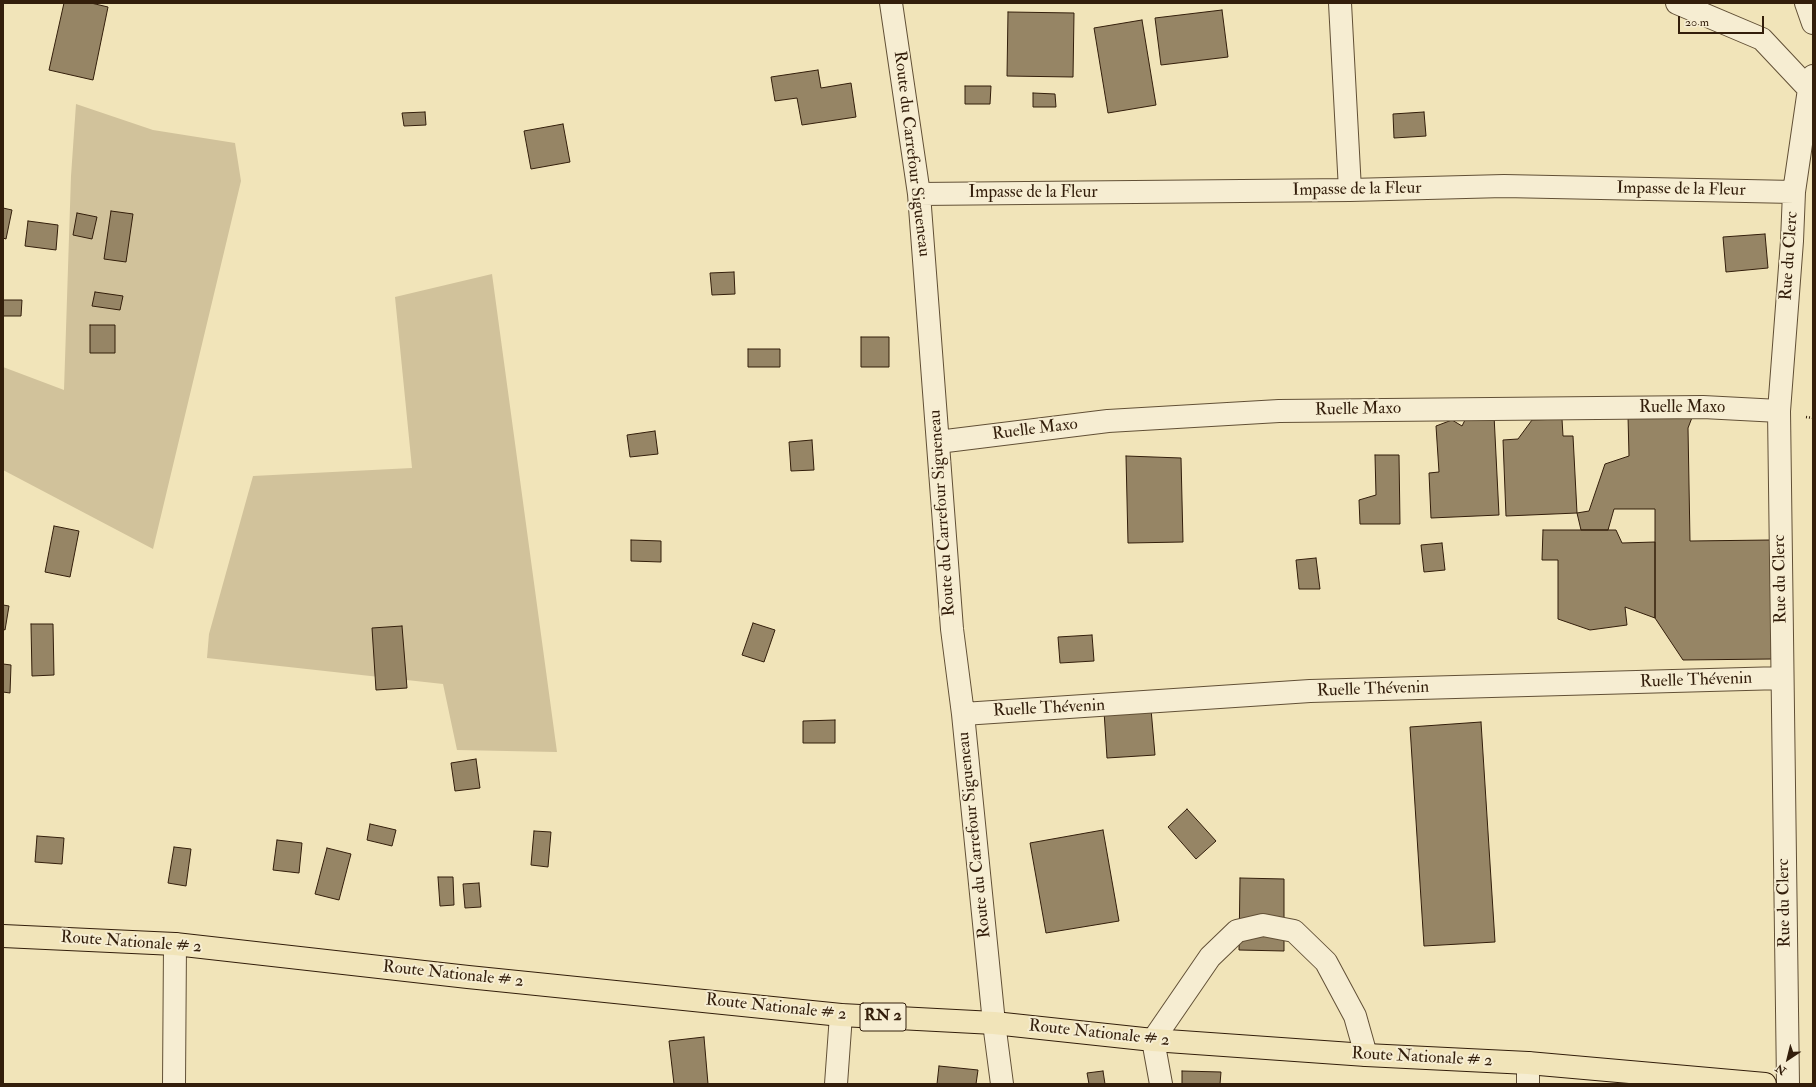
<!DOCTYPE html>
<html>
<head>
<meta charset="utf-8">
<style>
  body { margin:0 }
  #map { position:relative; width:1816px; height:1087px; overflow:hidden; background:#f1e4b9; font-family:"IM FELL Double Pica",serif }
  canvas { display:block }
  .frame { position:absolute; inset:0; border:4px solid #331e0b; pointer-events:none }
  .north { position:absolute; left:1768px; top:1039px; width:40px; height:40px; -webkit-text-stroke:3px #f6edd2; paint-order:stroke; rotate:215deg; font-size:11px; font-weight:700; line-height:16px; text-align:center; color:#331e0b }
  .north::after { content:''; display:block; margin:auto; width:14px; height:18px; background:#331e0b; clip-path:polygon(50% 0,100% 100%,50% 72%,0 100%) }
  .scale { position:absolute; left:1678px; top:16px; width:86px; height:18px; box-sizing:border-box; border:2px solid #331e0b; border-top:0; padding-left:5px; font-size:12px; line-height:14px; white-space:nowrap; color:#331e0b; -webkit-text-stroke:3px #f6edd2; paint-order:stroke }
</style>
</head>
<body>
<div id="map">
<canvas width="1816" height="1087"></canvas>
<div class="frame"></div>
<div class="north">N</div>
<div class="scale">20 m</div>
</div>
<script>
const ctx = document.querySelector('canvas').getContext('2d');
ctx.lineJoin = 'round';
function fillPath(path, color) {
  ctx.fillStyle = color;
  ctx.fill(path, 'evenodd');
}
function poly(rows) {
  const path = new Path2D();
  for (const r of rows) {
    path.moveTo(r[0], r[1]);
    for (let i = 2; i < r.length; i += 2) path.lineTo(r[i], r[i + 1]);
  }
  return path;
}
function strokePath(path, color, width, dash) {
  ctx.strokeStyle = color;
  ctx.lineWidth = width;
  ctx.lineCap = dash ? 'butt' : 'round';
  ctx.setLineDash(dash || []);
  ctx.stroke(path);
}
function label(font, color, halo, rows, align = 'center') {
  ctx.font = font + ' "IM FELL Double Pica",serif';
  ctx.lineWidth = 4;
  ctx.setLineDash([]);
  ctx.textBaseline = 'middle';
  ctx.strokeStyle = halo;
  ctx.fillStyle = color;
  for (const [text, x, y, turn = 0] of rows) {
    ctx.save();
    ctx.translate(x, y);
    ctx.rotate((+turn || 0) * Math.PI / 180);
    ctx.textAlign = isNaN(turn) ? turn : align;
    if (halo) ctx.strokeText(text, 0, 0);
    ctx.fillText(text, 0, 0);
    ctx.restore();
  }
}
const green = poly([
  [76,104,153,130,235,143,241,181,153,549,3,470,3,367,64,390,71,176],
  [492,274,557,752,457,750,443,684,207,658,209,634,253,476,412,468,395,297]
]);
const building = poly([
  [64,3,91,3,108,7,93,80,49,70,64,3],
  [1222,10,1228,57,1161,65,1155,18,1222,10],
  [1008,12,1074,13,1073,77,1007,76,1008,12],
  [1142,20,1156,105,1108,113,1094,28,1142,20],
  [818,70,821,88,851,83,856,117,802,125,797,98,775,101,771,77,818,70],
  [965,86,991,86,990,104,965,104,965,86],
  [1033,93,1055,94,1056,107,1033,107,1033,93],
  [425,112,426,125,404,126,402,113,425,112],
  [1424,112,1426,136,1394,138,1393,114,1424,112],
  [563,124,570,162,531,169,524,131,563,124],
  [3,208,12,210,6,239,3,238,3,208],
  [111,211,133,214,126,262,104,259,111,211],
  [77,213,97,217,92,239,73,235,77,213],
  [28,221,58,225,56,250,25,246,28,221],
  [1765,234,1768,268,1726,272,1723,237,1765,234],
  [734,272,735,294,712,295,710,273,734,272],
  [95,292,123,296,120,310,92,306,95,292],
  [3,300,22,300,21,316,3,316,3,300],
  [90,325,115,325,115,353,90,353,90,325],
  [861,337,889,337,889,367,861,367,861,337],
  [748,349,780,349,780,367,748,367,748,349],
  [1494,415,1499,515,1431,518,1429,473,1439,472,1436,426,1452,420,1462,426,1467,416,1494,415],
  [1693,415,1688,428,1690,541,1770,540,1772,659,1683,660,1655,618,1655,509,1614,509,1608,530,1581,530,1577,513,1589,511,1605,464,1629,456,1628,416,1693,415],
  [1562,419,1563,436,1573,436,1577,513,1506,516,1503,440,1518,439,1532,420,1562,419],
  [655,431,658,454,630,457,627,435,655,431],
  [812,440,814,470,791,471,789,442,812,440],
  [1375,455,1399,455,1400,524,1360,524,1359,500,1376,495,1375,455],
  [1126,456,1181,458,1183,542,1128,543,1126,456],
  [54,526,79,531,70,577,45,572,54,526],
  [1543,530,1616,530,1622,543,1655,542,1655,618,1625,607,1627,625,1590,630,1558,619,1558,560,1542,560,1543,530],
  [631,540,661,541,661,562,631,561,631,540],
  [1442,543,1445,570,1424,572,1421,545,1442,543],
  [1316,558,1320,589,1299,589,1296,560,1316,558],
  [3,605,9,606,5,630,3,629,3,605],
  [753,623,775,630,764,662,742,655,753,623],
  [31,624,53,624,54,675,32,676,31,624],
  [402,626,407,688,376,690,372,628,402,626],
  [1092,635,1094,661,1060,663,1058,637,1092,635],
  [3,664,11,665,10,693,3,692,3,664],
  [1151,709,1155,755,1107,758,1104,711,1151,709],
  [835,720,835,743,803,743,803,721,835,720],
  [1481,722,1495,942,1424,946,1410,727,1481,722],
  [476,759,480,788,455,791,451,763,476,759],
  [1187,809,1216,841,1196,859,1168,827,1187,809],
  [370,824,396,830,392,846,367,840,370,824],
  [1103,830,1119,921,1046,933,1030,843,1103,830],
  [534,831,551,832,548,867,531,865,534,831],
  [37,836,64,838,62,864,35,862,37,836],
  [277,840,302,843,299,873,273,870,277,840],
  [174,847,191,849,186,886,168,883,174,847],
  [327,848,351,854,339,900,315,894,327,848],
  [438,877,453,877,454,905,440,906,438,877],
  [1240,878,1284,879,1284,951,1239,950,1240,878],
  [479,883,481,907,465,908,463,884,479,883],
  [704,1037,708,1084,674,1084,669,1041,704,1037],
  [939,1066,978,1070,976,1084,937,1084,939,1066],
  [1103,1071,1105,1084,1089,1084,1087,1073,1103,1071],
  [1182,1071,1221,1072,1220,1084,1182,1084,1182,1071]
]);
const path = poly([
  [1806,417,1813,418]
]);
const minor = poly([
  [891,3,919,194,952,629,963,714,994,1023,1002,1084],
  [1340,3,1350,190],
  [1677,3,1762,39,1809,89],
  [1806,3,1813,23],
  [919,194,1350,190,1504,186,1794,192],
  [938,442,1108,421,1279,411,1703,407,1779,411],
  [963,714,1310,691,1782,678],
  [174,1084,175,944],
  [836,1084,841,1015],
  [1161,1084,1153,1040,1210,957,1237,931,1263,925,1294,931,1326,962,1355,1016,1366,1055],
  [1528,1084,1528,1063],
  [1788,1084,1779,411,1792,241,1794,192,1809,89,1813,76]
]);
const major = poly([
  [3,936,175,944,468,977,841,1015,994,1023,1153,1040,1366,1055,1528,1063,1765,1084]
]);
const shields = [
  [883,1017,46]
];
const shieldNames = [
  ["RN 2",883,1017]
];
const streetNames = [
  ["Route du Carrefour Sigueneau",911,154,83],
  ["Impasse de la Fleur",1357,190,-1],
  ["Impasse de la Fleur",1681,190,1],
  ["Impasse de la Fleur",1033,193],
  ["Rue du Clerc",1790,256,-86],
  ["Ruelle Maxo",1682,408],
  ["Ruelle Maxo",1358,410,-1],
  ["Ruelle Maxo",1035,430,-7],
  ["Route du Carrefour Sigueneau",943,513,-94],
  ["Rue du Clerc",1781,579,-91],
  ["Ruelle Thévenin",1696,681,-2],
  ["Ruelle Thévenin",1373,690,-2],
  ["Ruelle Thévenin",1049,709,-3],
  ["Route du Carrefour Sigueneau",975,835,-96],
  ["Rue du Clerc",1785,903,-91],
  ["Route Nationale # 2",131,943,4],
  ["Route Nationale # 2",453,975,6],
  ["Route Nationale # 2",776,1008,6],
  ["Route Nationale # 2",1099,1034,6],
  ["Route Nationale # 2",1422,1058,3]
];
fillPath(green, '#d1c29b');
fillPath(building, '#968565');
strokePath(building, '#331e0b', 1);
strokePath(minor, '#625036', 24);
strokePath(major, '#331e0b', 24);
strokePath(path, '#331e0b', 2.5, [1, 2]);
strokePath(minor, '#f6edd2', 22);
strokePath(major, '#f1e4b9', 22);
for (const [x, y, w] of shields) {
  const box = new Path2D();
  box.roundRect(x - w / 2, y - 14, w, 28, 3);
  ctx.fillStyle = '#f6edd2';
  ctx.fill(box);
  strokePath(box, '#331e0b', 1);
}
label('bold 16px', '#331e0b', null, shieldNames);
label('17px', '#331e0b', '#f6edd2', streetNames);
</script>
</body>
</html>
